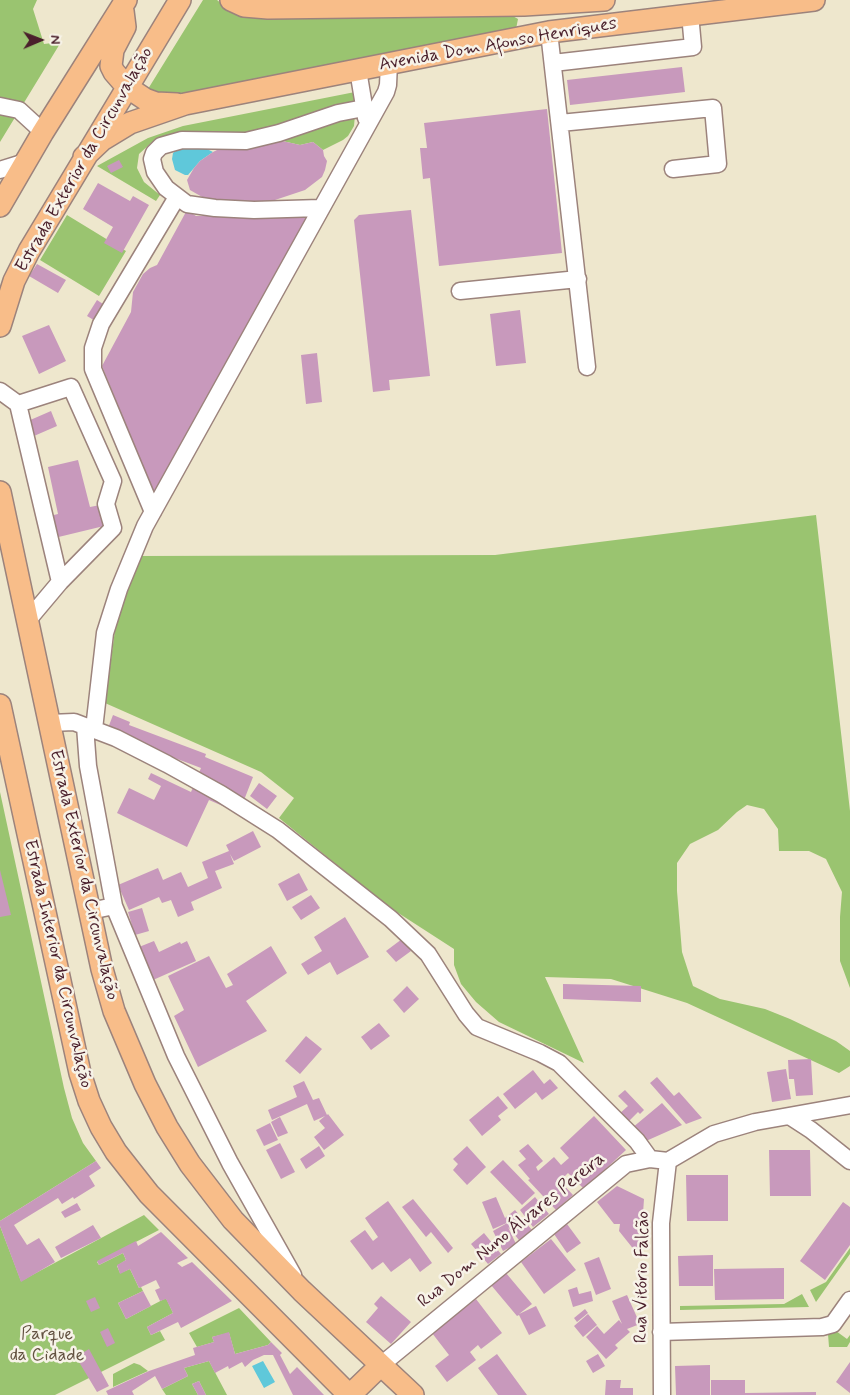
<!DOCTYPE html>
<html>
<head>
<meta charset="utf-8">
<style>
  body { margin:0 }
  #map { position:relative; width:850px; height:1395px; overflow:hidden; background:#eee7cd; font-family:Mynerve,sans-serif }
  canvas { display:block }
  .north { position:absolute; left:15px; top:15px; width:50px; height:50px; -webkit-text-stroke:4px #f7f3e8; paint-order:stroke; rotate:89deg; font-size:14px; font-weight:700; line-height:20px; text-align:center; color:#4a1f2b }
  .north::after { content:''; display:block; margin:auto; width:18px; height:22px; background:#4a1f2b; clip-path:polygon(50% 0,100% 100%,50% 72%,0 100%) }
</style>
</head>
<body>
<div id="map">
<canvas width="850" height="1395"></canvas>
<div class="north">N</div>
</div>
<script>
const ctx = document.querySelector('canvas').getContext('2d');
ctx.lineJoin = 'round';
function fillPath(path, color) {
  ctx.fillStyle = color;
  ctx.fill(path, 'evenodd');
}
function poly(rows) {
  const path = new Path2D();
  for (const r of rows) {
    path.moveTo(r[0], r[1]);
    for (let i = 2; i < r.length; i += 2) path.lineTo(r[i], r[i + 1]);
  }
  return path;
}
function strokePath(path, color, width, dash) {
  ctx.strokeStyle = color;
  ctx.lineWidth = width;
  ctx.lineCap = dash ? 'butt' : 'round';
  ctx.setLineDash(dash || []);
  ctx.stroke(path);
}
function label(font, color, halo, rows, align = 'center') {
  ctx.font = font + ' Mynerve,sans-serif';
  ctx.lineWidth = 5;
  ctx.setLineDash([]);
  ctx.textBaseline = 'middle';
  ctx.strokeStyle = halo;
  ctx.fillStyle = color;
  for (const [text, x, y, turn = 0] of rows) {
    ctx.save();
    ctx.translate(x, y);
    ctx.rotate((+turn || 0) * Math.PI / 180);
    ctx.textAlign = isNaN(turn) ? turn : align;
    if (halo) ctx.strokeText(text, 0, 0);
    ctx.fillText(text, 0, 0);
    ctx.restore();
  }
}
const green = poly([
  [0,0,37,0,33,9,44,44,61,42,0,142],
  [203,0,217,0,231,11,511,15,518,19,516,29,174,97,148,89],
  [355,92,357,102,253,133,163,138,151,143,139,154,137,168,144,182,160,195,156,201,97,166,148,138,183,126],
  [355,115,354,126,348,136,343,140,323,150,313,142,300,145,278,140],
  [67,215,126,251,99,296,40,260],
  [816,515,850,811,850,988,840,961,840,917,842,892,826,859,809,851,779,851,778,829,764,809,747,805,737,812,718,830,690,844,677,863,677,891,682,952,693,986,720,999,765,1009,790,1019,836,1041,850,1051,850,1066,839,1073,687,1003,611,979,545,977,584,1063,499,1022,476,1002,461,984,454,965,454,949,389,907,279,818,294,798,261,772,105,703,115,630,126,591,141,556,495,555],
  [0,792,64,1088,72,1118,83,1143,96,1161,0,1221],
  [144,1215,159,1230,97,1262,99,1265,123,1253,126,1260,117,1266,120,1273,130,1269,139,1288,141,1287,143,1291,118,1303,126,1319,166,1298,173,1313,147,1327,151,1335,160,1331,165,1340,55,1395,0,1395,0,1226,21,1281],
  [850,1248,850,1254,816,1302,810,1290,826,1282],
  [802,1294,809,1307,680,1310,680,1306,784,1304],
  [239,1308,271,1342,268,1345,235,1354,229,1333,212,1337,214,1342,197,1347,189,1333],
  [836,1331,847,1339,850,1335,850,1342,847,1347,829,1347,828,1334],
  [209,1361,227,1395,206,1395,199,1381,192,1384,198,1395,166,1395,162,1389,188,1376,184,1368],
  [134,1363,140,1365,148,1371,113,1387,113,1374]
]);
const water = poly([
  [181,146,203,147,213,152,200,161,188,175,185,175,175,170,172,159,173,153],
  [263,1361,275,1382,264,1388,252,1366]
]);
const building = poly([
  [682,67,685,92,570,105,567,80],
  [547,109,562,253,439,266,430,178,423,179,420,148,427,148,424,123],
  [278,140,300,145,313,142,323,150,324,156,327,161,325,170,322,177,305,190,275,200,258,203,251,217,310,218,156,499,102,366,131,312,133,292,143,274,150,268,157,265,187,210,196,216,211,216,218,200,204,198,190,190,187,180,194,168,200,161,213,152,227,145],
  [119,160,123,167,111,173,107,166],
  [98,183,130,201,133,196,149,205,122,253,104,243,113,227,83,209],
  [411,210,430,376,389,380,390,390,373,392,354,220,359,215],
  [37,264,66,280,58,293,29,276],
  [97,300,106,306,97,322,87,316],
  [520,310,526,363,496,366,490,314],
  [49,325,66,361,39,374,22,336],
  [317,353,322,402,306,404,301,355],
  [51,411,57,426,34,436,28,421],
  [78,460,90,507,100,505,104,526,42,541,37,519,58,514,48,467],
  [113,715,130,722,129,725,206,754,205,757,253,777,239,813,209,800,187,847,117,813,129,788,154,800,161,786,148,779,151,773,191,792,201,768,122,738,105,736],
  [259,783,277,796,267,809,250,796],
  [253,831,261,847,234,861,230,854,234,864,215,871,222,888,191,902,194,910,178,917,171,900,162,903,159,897,129,910,118,885,158,868,163,880,181,872,188,887,208,878,202,862,229,851,226,845],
  [0,870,11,915,0,917],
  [299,873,308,890,287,901,278,884],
  [311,895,320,908,301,920,292,907],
  [142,908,149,931,135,935,128,912],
  [345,917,369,957,337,975,330,962,308,975,301,964,322,951,314,937],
  [402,939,411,951,396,962,386,951],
  [154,941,159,952,180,942,181,944,187,941,196,961,153,980,139,947],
  [271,946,287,973,246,1001,267,1031,198,1067,174,1016,184,1010,168,976,209,956,226,988,233,985,227,974],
  [563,984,641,986,641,1002,563,999],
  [407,986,419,999,404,1013,393,1000],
  [379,1023,390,1036,371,1050,361,1037],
  [306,1036,322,1049,300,1074,285,1061],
  [811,1059,813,1095,796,1096,794,1079,789,1079,788,1060],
  [786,1069,791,1099,772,1102,767,1072],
  [533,1070,544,1084,550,1079,558,1088,542,1100,536,1092,515,1109,503,1094],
  [657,1077,674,1096,679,1092,702,1118,686,1124,650,1083],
  [304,1081,313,1100,319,1098,327,1115,328,1114,344,1135,324,1150,314,1137,325,1128,319,1121,325,1116,314,1121,307,1104,272,1120,268,1110,297,1097,293,1086],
  [625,1090,644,1110,640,1114,638,1112,627,1123,618,1115,628,1106,618,1096],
  [498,1096,508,1108,498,1116,501,1120,482,1136,469,1120],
  [662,1103,682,1125,646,1141,632,1128],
  [594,1116,626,1150,584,1189,568,1173,560,1181,573,1195,556,1210,528,1180,530,1179,518,1165,526,1159,519,1151,528,1144,543,1161,536,1167,538,1171,554,1157,561,1165,569,1158,560,1148],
  [280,1117,288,1133,278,1137,271,1122],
  [270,1123,278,1140,264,1146,256,1130],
  [280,1143,295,1172,281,1179,266,1150],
  [319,1146,325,1156,306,1169,300,1159],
  [467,1146,486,1167,467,1185,453,1170,458,1164,453,1159],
  [769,1150,810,1150,811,1196,770,1196],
  [503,1160,535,1193,522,1205,490,1172],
  [96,1161,101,1168,89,1176,95,1186,74,1199,73,1197,62,1204,58,1198,14,1225,27,1245,39,1238,55,1262,21,1282,0,1226,0,1221],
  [686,1175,728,1175,728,1221,687,1221],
  [617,1186,644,1199,642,1228,644,1228,643,1243,640,1243,640,1249,635,1251,619,1231,620,1224,614,1224,597,1202],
  [496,1197,505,1218,515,1210,532,1230,519,1240,508,1227,516,1244,503,1251,493,1231,509,1222,493,1229,482,1202],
  [535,1197,549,1214,533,1227,520,1210],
  [413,1199,453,1248,448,1253,431,1232,426,1237,402,1207],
  [388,1201,432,1263,420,1272,410,1258,391,1272,383,1262,372,1270,350,1241,365,1230,373,1241,378,1237,365,1218],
  [843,1202,850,1207,850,1245,825,1280,800,1261],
  [77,1203,81,1210,65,1218,61,1212],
  [567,1224,581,1243,567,1253,554,1234],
  [93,1225,101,1238,61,1258,55,1247],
  [161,1232,188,1258,177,1263,182,1267,192,1262,232,1301,181,1328,178,1322,151,1335,147,1327,173,1313,166,1299,160,1301,155,1290,160,1288,156,1280,139,1288,130,1269,120,1274,117,1265,126,1260,123,1253,99,1265,97,1261,136,1241,138,1246],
  [484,1233,501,1254,488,1264,471,1244],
  [551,1239,576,1270,544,1294,521,1262],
  [713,1255,713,1286,679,1286,678,1256],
  [599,1257,611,1289,596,1295,584,1263],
  [784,1268,784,1299,715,1300,714,1269],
  [506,1273,532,1304,519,1314,536,1306,546,1326,529,1335,519,1315,517,1316,491,1285],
  [577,1287,579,1294,591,1291,593,1301,573,1307,568,1290],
  [143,1291,151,1306,126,1319,118,1303],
  [627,1295,640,1324,627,1329,630,1332,615,1345,618,1348,606,1359,586,1337,597,1326,604,1334,619,1320,622,1324,612,1301],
  [381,1296,411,1322,391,1344,366,1322,378,1308,374,1304],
  [95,1297,100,1308,91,1312,86,1301],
  [476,1299,502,1333,481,1349,478,1345,470,1352,476,1360,447,1382,435,1366,449,1355,432,1333],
  [585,1309,588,1313,577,1322,574,1318],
  [588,1314,597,1325,583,1337,574,1326],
  [108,1328,115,1343,107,1347,100,1332],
  [229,1332,235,1354,268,1345,271,1342,282,1353,280,1355,290,1374,297,1367,324,1395,293,1395,273,1355,264,1355,253,1360,245,1367,242,1362,229,1369,228,1366,215,1373,209,1361,184,1368,188,1376,162,1389,155,1376,132,1391,134,1395,108,1395,106,1391,149,1371,195,1355,193,1348,214,1342,212,1337],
  [89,1349,109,1386,97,1392,76,1357],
  [497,1354,527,1395,498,1395,478,1368],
  [598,1354,605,1366,593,1373,586,1361],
  [850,1362,850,1393,836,1382],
  [710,1365,710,1395,676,1395,675,1366],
  [606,1380,621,1380,620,1388,633,1388,633,1395,605,1395],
  [711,1380,745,1380,745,1393,816,1392,816,1395,711,1395],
  [199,1381,206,1395,198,1395,192,1384]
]);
const minor = poly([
  [549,32,587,367],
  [553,63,693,47,690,14],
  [358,70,366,118],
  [0,106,19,110,43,132],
  [560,123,713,108,718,164,673,169],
  [0,170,25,162],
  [320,208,254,210,215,208,187,204,166,188,155,172,152,159,154,153,161,146,182,140,246,141,279,133,338,113,364,108],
  [460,291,578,279],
  [0,391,18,404,60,582,28,620],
  [18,404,71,387,113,481,106,504,113,528,60,582],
  [153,512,93,369,93,348,101,324,177,197],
  [50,723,74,722,116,738,167,764,221,794,278,830,391,919,428,954,466,1014,477,1027,540,1053,559,1063,637,1141,650,1159],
  [85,726,88,766,114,906,90,911],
  [94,729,105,633,119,589,145,526,386,92,388,85,389,63],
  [114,906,176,1056,230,1163,293,1275],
  [791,1117,811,1130,850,1161],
  [661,1332,822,1327,833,1324,850,1300],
  [381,1365,626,1164,650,1159,668,1161,714,1134,755,1122,850,1105],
  [662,1395,661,1223,668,1161]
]);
const major = poly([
  [231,0,244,6,268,8,524,5,604,0],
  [123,11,125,27,113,50,111,66,114,72,127,87,145,99,156,103,177,104],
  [84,157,102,140,130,123,185,104,549,32,814,0],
  [0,206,43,132,126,0],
  [0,326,14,281,29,251,180,0],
  [0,492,102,969,114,1011,145,1084,167,1127,190,1164,233,1220,302,1291,413,1395],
  [0,705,80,1073,89,1101,101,1127,116,1152,149,1194,349,1395],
  [350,1395,381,1365]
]);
const streetNames = [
  ["Avenida Dom Afonso Henriques",498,45,-10],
  ["Estrada Exterior da Circunvalação",85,160,-60],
  ["Estrada Exterior da Circunvalação",83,875,77],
  ["Estrada Interior da Circunvalação",57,964,77],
  ["Rua Dom Nuno Álvares Pereira",512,1231,-39],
  ["Rua Vitório Falcão",643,1277,-89]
];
const parkNames = [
  ["Parque",47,1335],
  ["da Cidade",47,1356]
];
fillPath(green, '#9ac470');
fillPath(water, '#5fc8da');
fillPath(building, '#c899bc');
strokePath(minor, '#9c837c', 19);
strokePath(major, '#9c837c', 24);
strokePath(minor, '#fff', 16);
strokePath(major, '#f8bd89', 21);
label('18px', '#4a1f2b', '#f7f3e8', streetNames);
label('18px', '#625140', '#f7f3e8', parkNames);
</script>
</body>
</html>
